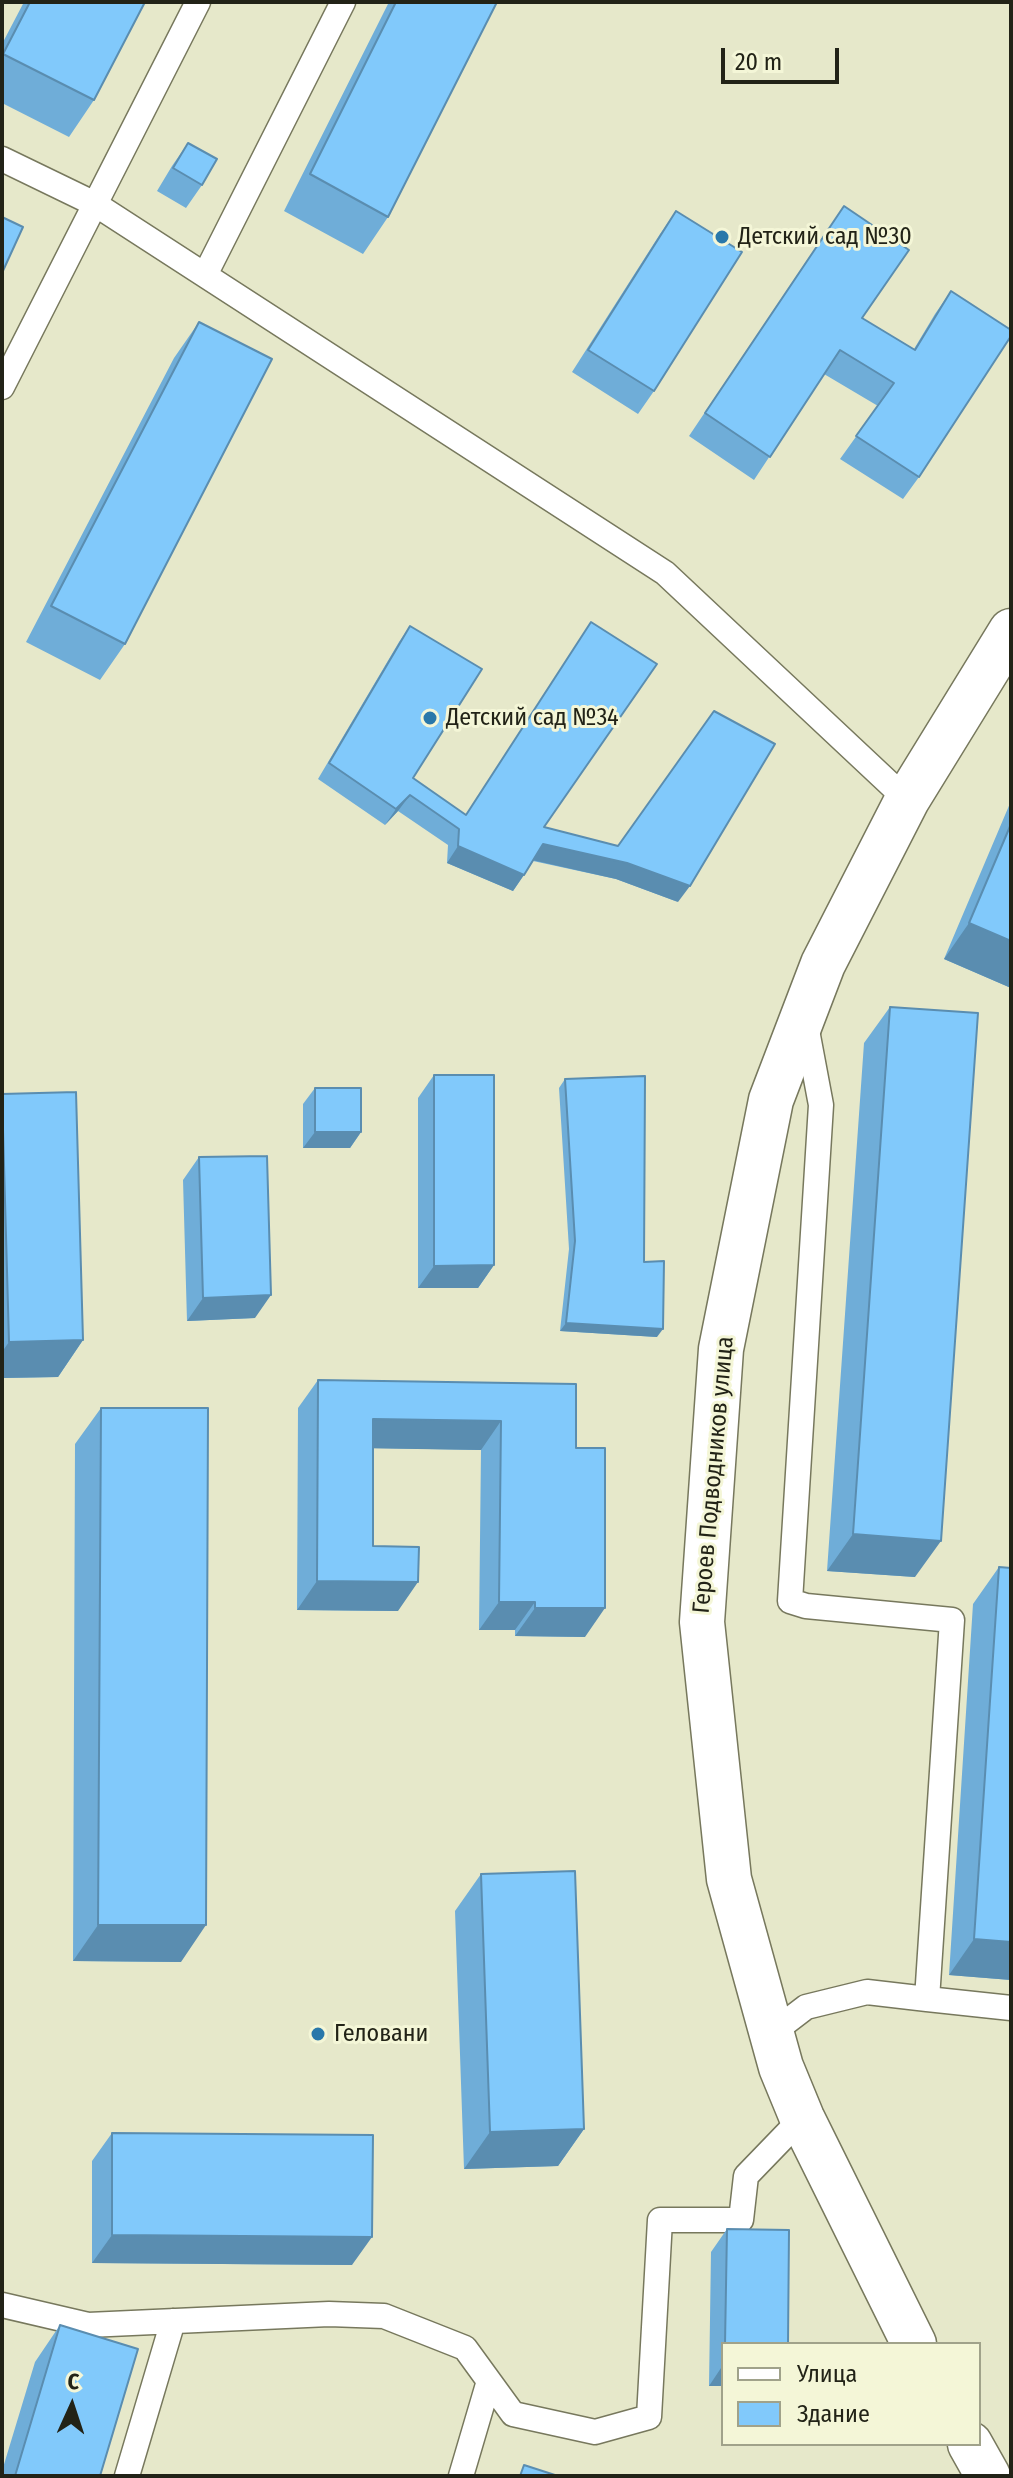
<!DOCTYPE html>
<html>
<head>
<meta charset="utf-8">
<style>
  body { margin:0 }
  #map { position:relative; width:1013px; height:2478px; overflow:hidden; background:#e6e8ca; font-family:"Fira Sans Condensed",sans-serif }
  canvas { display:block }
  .frame { position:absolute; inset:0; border:4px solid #222317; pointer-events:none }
  .legend { position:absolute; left:721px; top:2342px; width:260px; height:104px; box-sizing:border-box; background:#f4f6d7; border:2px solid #a0a28a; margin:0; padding:10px 14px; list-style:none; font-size:24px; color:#222317 }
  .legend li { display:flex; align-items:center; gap:16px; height:40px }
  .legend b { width:40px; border:2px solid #a0a28a }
  .north { position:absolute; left:32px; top:2366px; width:80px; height:80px; -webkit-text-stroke:6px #f4f6d7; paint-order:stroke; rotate:3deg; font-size:22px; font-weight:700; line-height:32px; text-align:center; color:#222317 }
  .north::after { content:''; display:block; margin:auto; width:28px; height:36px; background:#222317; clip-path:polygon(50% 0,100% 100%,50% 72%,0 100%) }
  .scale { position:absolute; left:721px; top:48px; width:118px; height:36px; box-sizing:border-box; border:4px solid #222317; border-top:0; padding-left:10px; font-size:24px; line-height:28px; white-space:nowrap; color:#222317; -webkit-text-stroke:6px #f4f6d7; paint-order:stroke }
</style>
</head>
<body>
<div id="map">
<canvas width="1013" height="2478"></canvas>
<div class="frame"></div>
<ul class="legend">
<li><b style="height:10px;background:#fff"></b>Улица</li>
<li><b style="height:22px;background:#81c9fb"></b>Здание</li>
</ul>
<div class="north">С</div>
<div class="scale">20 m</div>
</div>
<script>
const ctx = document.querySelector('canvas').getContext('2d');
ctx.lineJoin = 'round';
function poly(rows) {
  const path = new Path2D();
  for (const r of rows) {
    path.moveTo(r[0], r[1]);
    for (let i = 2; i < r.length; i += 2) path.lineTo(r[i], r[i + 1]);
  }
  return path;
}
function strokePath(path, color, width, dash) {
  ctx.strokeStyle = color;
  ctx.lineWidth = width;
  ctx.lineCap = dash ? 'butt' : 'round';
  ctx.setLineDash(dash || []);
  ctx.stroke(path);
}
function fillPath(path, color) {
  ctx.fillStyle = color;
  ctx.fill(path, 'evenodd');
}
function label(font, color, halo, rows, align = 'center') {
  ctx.font = font + ' "Fira Sans Condensed",sans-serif';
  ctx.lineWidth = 6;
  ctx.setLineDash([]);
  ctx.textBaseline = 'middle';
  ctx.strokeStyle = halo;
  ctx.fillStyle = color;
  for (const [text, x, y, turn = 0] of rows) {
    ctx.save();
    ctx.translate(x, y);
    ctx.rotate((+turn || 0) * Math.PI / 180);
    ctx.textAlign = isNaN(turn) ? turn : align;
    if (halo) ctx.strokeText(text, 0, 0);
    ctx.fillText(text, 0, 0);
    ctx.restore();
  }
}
const service = poly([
  [2,159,95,204,665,573,907,800],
  [205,275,343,2],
  [2,387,198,2],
  [806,1025,821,1105,790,1601,806,1606,952,1620,927,1999,1011,2008],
  [772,2033,806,2007,867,1992,927,1999],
  [2,2305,88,2325,329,2314,384,2316,465,2348,513,2414,595,2432,649,2417,660,2220,741,2220,746,2176,802,2118],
  [127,2476,173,2321],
  [461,2476,489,2381]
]);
const minor = poly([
  [914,2344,802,2118,781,2067,729,1879,702,1622,721,1349,771,1100,823,964,907,800,1011,631],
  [970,2444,988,2476]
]);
const wall = poly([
  [24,2,145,2,94,100,69,137,2,103,2,44],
  [389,2,497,2,388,217,363,254,284,211],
  [188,143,202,185,186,208,157,191,172,166],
  [676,211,654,391,638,414,572,372,660,234],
  [828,229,862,318,914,349,935,314,951,291,919,477,903,499,840,459,878,406,824,374,754,480,689,436],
  [199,322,125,644,100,680,26,642,174,358],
  [591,622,544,827,678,902,616,879,533,861,513,891,447,863,448,845,398,811,385,825,318,779,399,642,410,626,413,778,466,815],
  [1011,801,1011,988,944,959],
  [890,1007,915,1577,827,1571,864,1043],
  [434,1075,494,1265,478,1288,418,1288,418,1098],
  [565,1079,644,1262,657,1337,560,1331,569,1249,559,1088],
  [315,1088,361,1132,350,1148,303,1148,303,1104],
  [2,1094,83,1340,58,1377,2,1378],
  [199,1157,255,1318,187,1321,183,1180],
  [318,1380,576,1384,576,1448,585,1637,515,1636,515,1630,479,1630,481,1450,373,1448,373,1546,398,1611,297,1610,298,1408],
  [101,1408,181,1962,73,1961,75,1444],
  [999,1567,1011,1980,949,1975,973,1604],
  [481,1874,584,2129,558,2166,464,2169,455,1911],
  [112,2133,352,2265,92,2263,92,2161],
  [727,2229,788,2344,723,2344,723,2386,709,2386,711,2252],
  [60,2325,100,2476,2,2476,2,2471,35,2362]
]);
const shadedWall = poly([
  [410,795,398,811,385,825,396,809],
  [543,844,627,863,690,886,678,902,616,879,532,860],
  [458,846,524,875,513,891,447,863],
  [969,923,1011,941,1011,988,944,959],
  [315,1132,361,1132,350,1148,303,1148],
  [494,1265,478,1288,418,1288,434,1266],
  [271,1295,255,1318,187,1321,203,1298],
  [566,1323,663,1329,657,1337,560,1331],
  [83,1340,58,1377,2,1378,2,1352,9,1342],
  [373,1419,501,1421,481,1450,353,1448],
  [853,1534,941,1541,915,1577,827,1571],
  [317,1581,418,1582,398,1611,297,1610],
  [499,1602,535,1602,515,1630,479,1630],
  [535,1608,605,1608,585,1637,515,1636],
  [98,1925,206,1925,181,1962,73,1961],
  [974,1939,1011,1942,1011,1980,949,1975],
  [584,2129,558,2166,464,2169,490,2132],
  [112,2235,372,2237,352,2265,92,2263],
  [723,2365,723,2386,709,2386]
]);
const building = poly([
  [30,2,145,2,94,100,3,54,30,2],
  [396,2,497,2,388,217,310,174,396,2],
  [188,143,217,159,202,185,173,168,188,143],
  [844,206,909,250,862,318,915,350,951,291,1011,330,1011,336,919,477,856,436,894,383,840,350,770,457,705,413,844,206],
  [676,211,742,252,654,391,588,350,676,211],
  [2,217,23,227,2,273,2,217],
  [199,322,272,359,125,644,51,606,199,322],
  [591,622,657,664,544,827,618,846,714,711,775,744,690,886,627,863,543,844,524,875,458,846,459,829,410,795,396,809,329,763,410,626,482,669,413,778,466,815,591,622],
  [1011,824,1011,941,969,923,1011,824],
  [890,1007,978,1013,941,1541,853,1534,890,1007],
  [434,1075,494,1075,494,1265,434,1266,434,1075],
  [645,1076,644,1262,664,1261,663,1329,566,1323,575,1241,565,1079,645,1076],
  [315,1088,361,1088,361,1132,315,1132,315,1088],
  [76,1092,83,1340,9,1342,2,1094,76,1092],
  [267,1156,271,1295,203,1298,199,1157,267,1156],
  [318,1380,576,1384,576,1448,605,1448,605,1608,535,1608,535,1602,499,1602,501,1421,373,1419,373,1546,419,1547,418,1582,317,1581,318,1380],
  [101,1408,208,1408,206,1925,98,1925,101,1408],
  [999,1567,1011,1568,1011,1942,974,1939,999,1567],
  [575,1871,584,2129,490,2132,481,1874,575,1871],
  [112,2133,373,2135,372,2237,112,2235,112,2133],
  [727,2229,789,2230,788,2344,725,2344,727,2229],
  [60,2325,138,2349,100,2476,15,2476,60,2325],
  [524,2465,558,2476,520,2476,524,2465]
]);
const markers = [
  [722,237,8,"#2978aa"],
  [430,718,8,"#2978aa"],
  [318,2034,8,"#2978aa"]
];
const poiNames = [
  ["Детский сад №30",738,237],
  ["Детский сад №34",446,718],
  ["Геловани",334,2034]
];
const streetNames = [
  ["Героев Подводников улица",714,1475,-85]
];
strokePath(service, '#77785d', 27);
strokePath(minor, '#77785d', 47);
strokePath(service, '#fff', 24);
strokePath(minor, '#fff', 44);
fillPath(wall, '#6fadd8');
fillPath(shadedWall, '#5a8db0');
fillPath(building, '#81c9fb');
strokePath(building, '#5a8db0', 2);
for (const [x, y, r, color] of markers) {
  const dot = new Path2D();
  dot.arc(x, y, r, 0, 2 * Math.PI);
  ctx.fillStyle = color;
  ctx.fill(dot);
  strokePath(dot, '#f4f6d7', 3);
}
label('24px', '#222317', '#f4f6d7', poiNames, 'left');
label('24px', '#222317', '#f4f6d7', streetNames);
</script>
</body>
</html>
